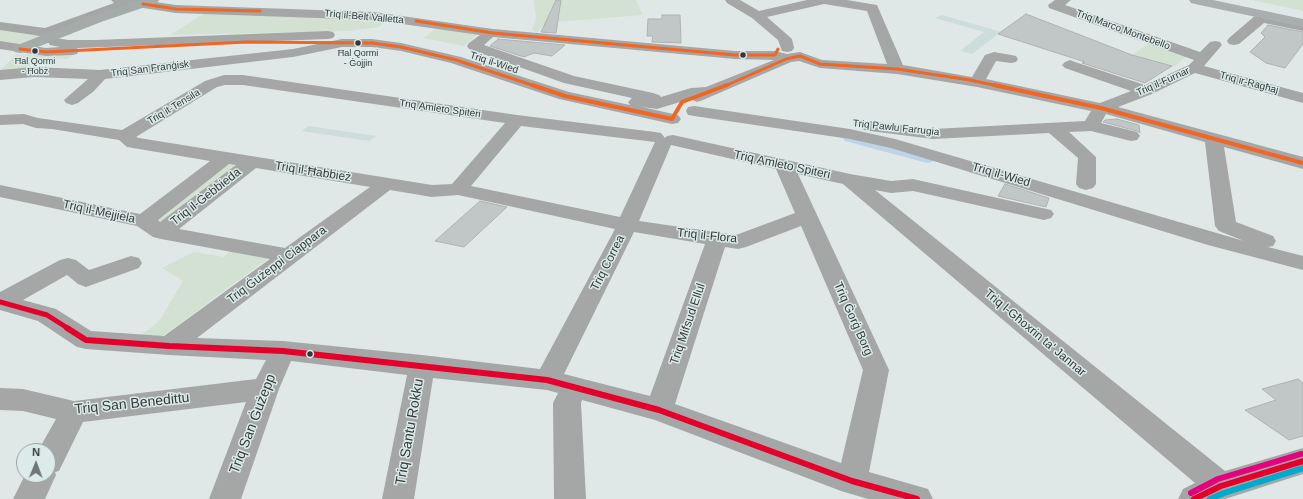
<!DOCTYPE html>
<html>
<head>
<meta charset="utf-8">
<style>
  body { margin:0 }
  #map { position:relative; width:1303px; height:499px; overflow:hidden; background:#e0e8e7; font-family:Helvetica,sans-serif }
  canvas { display:block }
  .north { position:absolute; left:16px; top:443px; width:40px; height:40px; box-sizing:border-box; background:#dcebea; border:1px solid #98a4a3; border-radius:50%; rotate:1deg; font-size:11px; font-weight:700; line-height:16px; text-align:center; color:#333938 }
  .north::after { content:''; display:block; margin:auto; width:14px; height:18px; background:#707675; clip-path:polygon(50% 0,100% 100%,50% 72%,0 100%) }
</style>
</head>
<body>
<div id="map">
<canvas width="1303" height="499"></canvas>
<div class="north">N</div>
</div>
<script>
const ctx = document.querySelector('canvas').getContext('2d');
ctx.lineJoin = 'round';
function fillPath(path, color) {
  ctx.fillStyle = color;
  ctx.fill(path, 'evenodd');
}
function poly(rows) {
  const path = new Path2D();
  for (const r of rows) {
    path.moveTo(r[0], r[1]);
    for (let i = 2; i < r.length; i += 2) path.lineTo(r[i], r[i + 1]);
  }
  return path;
}
function strokePath(path, color, width, dash) {
  ctx.strokeStyle = color;
  ctx.lineWidth = width;
  ctx.lineCap = dash ? 'butt' : 'round';
  ctx.setLineDash(dash || []);
  ctx.stroke(path);
}
function label(font, color, halo, rows, align = 'center') {
  ctx.font = font + ' Helvetica,sans-serif';
  ctx.lineWidth = 3;
  ctx.setLineDash([]);
  ctx.textBaseline = 'middle';
  ctx.strokeStyle = halo;
  ctx.fillStyle = color;
  for (const [text, x, y, turn = 0] of rows) {
    ctx.save();
    ctx.translate(x, y);
    ctx.rotate((+turn || 0) * Math.PI / 180);
    ctx.textAlign = isNaN(turn) ? turn : align;
    if (halo) ctx.strokeText(text, 0, 0);
    ctx.fillText(text, 0, 0);
    ctx.restore();
  }
}
const built = poly([
  [942,15,988,28,1001,32,972,54,960,51,984,32,935,18],
  [309,126,376,136,369,141,301,131]
]);
const green = poly([
  [534,0,636,0,643,15,545,23,537,33,532,30,536,18],
  [1253,0,1303,0,1303,11,1256,1],
  [205,13,387,20,379,27,349,31,170,35],
  [437,28,479,33,464,46,423,38],
  [0,29,45,35,23,44,0,41],
  [1149,43,1186,57,1174,67,1132,55],
  [76,52,68,59,42,58,18,72,0,73,0,70,16,55],
  [233,164,235,169,171,218,157,222,153,219,220,167],
  [231,250,270,257,160,338,140,336,159,321,183,281,162,268,194,252,224,257]
]);
const canal = poly([
  [850,134,932,156,934,159,932,162,927,163,845,141,843,138,845,135,850,134]
]);
const building = poly([
  [556,0,561,0,556,33,541,32,556,0],
  [1026,14,1132,55,1172,66,1145,83,1082,63,1085,62,998,34,1026,14],
  [662,15,680,15,681,43,652,42,653,36,647,36,648,19,662,19,662,15],
  [1268,25,1303,32,1303,44,1285,68,1266,63,1250,52,1265,37,1261,33,1268,25],
  [498,39,565,45,552,56,534,53,524,57,490,46,498,39],
  [1117,119,1139,125,1140,133,1137,131,1103,122,1105,120,1117,119],
  [1005,184,1049,198,1046,207,998,196,1005,184],
  [480,201,507,207,464,247,435,241,480,201],
  [1298,379,1303,383,1303,436,1289,440,1245,410,1276,400,1262,389,1298,379]
]);
const minor = poly([
  [111,0,142,0,176,5,374,12,493,29,735,51,775,51,787,54,800,52,822,60,887,64,867,11,824,4,767,17,792,39,794,48,792,51,787,52,782,51,778,40,752,18,727,3,725,0,740,0,759,11,807,0,847,0,877,5,903,65,972,77,985,55,994,52,1011,55,1016,56,1018,59,1016,62,1011,63,996,61,986,79,1100,103,1131,91,1065,68,1062,65,1065,62,1070,60,1075,62,1145,85,1189,65,1194,60,1049,8,1048,5,1055,0,1071,0,1065,5,1200,52,1210,42,1215,41,1220,42,1222,45,1204,66,1303,93,1303,103,1195,73,1152,94,1118,107,1303,157,1303,169,1224,147,1236,222,1273,236,1276,241,1273,246,1268,247,1303,256,1303,270,1208,245,891,148,850,139,694,116,688,115,686,111,688,107,694,106,850,129,895,139,1244,241,1219,231,1215,226,1205,142,1106,114,1101,123,1137,132,1140,136,1137,140,1131,141,1091,131,1069,132,1096,157,1096,184,1093,188,1086,190,1079,188,1076,184,1078,158,1049,133,933,139,870,131,864,130,861,126,864,122,870,121,933,129,1085,121,1091,111,977,87,897,74,820,68,799,61,791,62,703,100,697,102,690,99,657,109,642,107,678,115,681,119,678,123,672,124,559,99,451,63,401,51,372,47,342,47,293,57,105,79,94,91,78,103,72,105,66,103,64,100,88,79,34,77,0,80,0,70,34,67,100,70,293,49,342,39,372,39,401,43,461,57,569,92,630,105,628,102,632,98,564,83,469,49,467,46,469,43,480,35,374,20,176,13,130,6,61,32,62,34,60,37,56,38,68,40,96,40,328,31,333,32,335,35,333,38,328,39,77,48,79,51,77,54,72,55,46,56,0,49,0,41,46,48,60,47,50,45,48,42,50,39,54,38,0,30,0,22,45,28,114,3,111,0],
  [493,37,735,59,774,60,706,87,691,88,661,97,659,95,653,93,574,76,484,45,493,37],
  [1261,14,1303,23,1303,31,1264,23,1239,44,1234,45,1229,44,1227,41,1229,38,1256,15,1261,14],
  [224,75,243,75,517,115,655,132,661,133,665,138,667,136,673,135,850,174,891,181,913,179,1051,210,1054,214,1051,218,1044,220,913,191,891,193,875,190,1225,471,1303,448,1303,474,1225,499,1178,499,1183,489,1195,483,843,184,798,174,889,370,869,472,928,489,933,499,868,499,841,491,655,420,582,400,581,403,586,499,554,499,553,403,558,393,547,390,433,378,414,499,382,499,407,375,291,361,279,389,241,499,209,499,246,402,83,422,59,471,55,472,56,475,45,499,13,499,25,475,48,475,48,451,38,451,56,419,23,411,0,410,0,388,23,389,74,401,256,379,266,360,169,355,86,349,77,347,38,321,0,310,0,292,60,260,68,258,76,260,89,270,131,256,139,258,142,263,139,268,86,287,78,284,67,275,23,300,56,309,91,331,164,336,270,259,161,239,153,237,137,226,0,197,0,185,140,214,210,161,133,148,127,147,119,140,52,129,36,128,23,124,0,125,0,115,24,114,38,118,122,130,205,81,224,75],
  [225,85,243,85,505,123,452,184,432,185,139,138,136,137,217,87,225,85],
  [521,126,655,142,620,217,471,186,521,126],
  [671,145,776,169,795,213,736,235,639,221,671,145],
  [229,164,236,165,160,222,158,220,229,164],
  [256,168,370,187,285,248,179,229,256,168],
  [390,190,432,197,458,195,615,229,540,369,422,355,283,341,197,338,390,190],
  [801,226,863,370,841,463,675,404,725,247,738,249,746,247,801,226],
  [634,232,705,244,650,396,564,374,634,232]
]);
const major = poly([
  [140,0,159,0,157,3,101,22,25,52,20,53,15,52,13,49,15,46,91,16,140,0]
]);
const highway = poly([
  [1189,0,1213,0,1303,19,1303,27,1195,4,1191,3,1189,0]
]);
const bus1Far1 = poly([
  [143,4,176,9,260,11],
  [416,21,493,33,735,55,775,55,778,49],
  [20,49,46,52,247,42,372,43,401,47,456,60,535,86],
  [725,86,786,59,800,56,820,64,897,69,970,80,998,86]
]);
const bus1 = poly([
  [532,85,565,96,672,119,682,102,727,85],
  [994,85,1101,108,1303,163]
]);
const bus2Far1 = poly([
  [0,302,47,315,69,329]
]);
const bus2 = poly([
  [67,328,86,340,169,346,283,351,547,380,659,410,852,481,917,499],
  [1194,499,1221,486,1303,461]
]);
const bus3 = poly([
  [1210,499,1224,493,1303,468]
]);
const bus4 = poly([
  [1191,493,1218,479,1301,454]
]);
const markers = [
  [358,43,3.5,"#333938"],
  [35,51,3.5,"#333938"],
  [743,55,3.5,"#333938"],
  [310,354,3.5,"#333938"]
];
const farBusnames = [
  ["Ħal Qormi",358,54],
  ["- Ġojjin",358,64],
  ["Ħal Qormi",35,62],
  ["- Ħobż",35,72]
];
const farStreetnames = [
  ["Triq il-Belt Valletta",364,17,5],
  ["Triq Marco Montebello",1123,30,20],
  ["Triq il-Wied",494,63,18],
  ["Triq San Franġisk",150,69,-7],
  ["Triq il-Furnar",1163,82,-24],
  ["Triq ir-Ragħaj",1249,83,15],
  ["Triq it-Tensila",174,107,-31],
  ["Triq Amleto Spiteri",440,109,8],
  ["Triq Pawlu Farrugia",896,128,6]
];
const streetNames = [
  ["Triq Amleto Spiteri",782,165,12],
  ["Triq il-Ħabbież",313,172,9],
  ["Triq il-Wied",1001,175,16],
  ["Triq il-Ġebbieda",206,197,-38],
  ["Triq il-Mejjiela",99,212,12],
  ["Triq il-Flora",707,236,6],
  ["Triq Correa",608,263,-63],
  ["Triq Ġużeppi Ciappara",277,265,-37],
  ["Triq Ġorġ Borg",853,319,66],
  ["Triq Mifsud Ellul",688,324,-71],
  ["Triq l-Għoxrin ta' Jannar",1035,333,40]
];
const nearStreetnames = [
  ["Triq San Benedittu",132,404,-6],
  ["Triq San Ġużepp",253,424,-69],
  ["Triq Santu Rokku",410,432,-80]
];
fillPath(built, '#ccdddc');
fillPath(green, '#d3e1d2');
fillPath(canal, '#bcd4e6');
fillPath(building, '#c1c6c7');
strokePath(building, '#adb3b3', 1);
fillPath(minor, '#a4a7a6');
fillPath(major, '#a4aba9');
fillPath(highway, '#a9afae');
strokePath(bus1Far1, '#f26522', 3);
strokePath(bus1, '#f26522', 4);
strokePath(bus2Far1, '#e4002b', 5);
strokePath(bus2, '#e4002b', 6);
strokePath(bus3, '#00a9ce', 6);
strokePath(bus4, '#e5007d', 6);
for (const [x, y, r, color] of markers) {
  const dot = new Path2D();
  dot.arc(x, y, r, 0, 2 * Math.PI);
  ctx.fillStyle = color;
  ctx.fill(dot);
  strokePath(dot, '#dcebea', 1.5);
}
label('9px', '#333938', '#dcebea', farBusnames);
label('10px', '#333938', '#dcebea', farStreetnames);
label('12px', '#333938', '#dcebea', streetNames);
label('14px', '#333938', '#dcebea', nearStreetnames);
</script>
</body>
</html>
